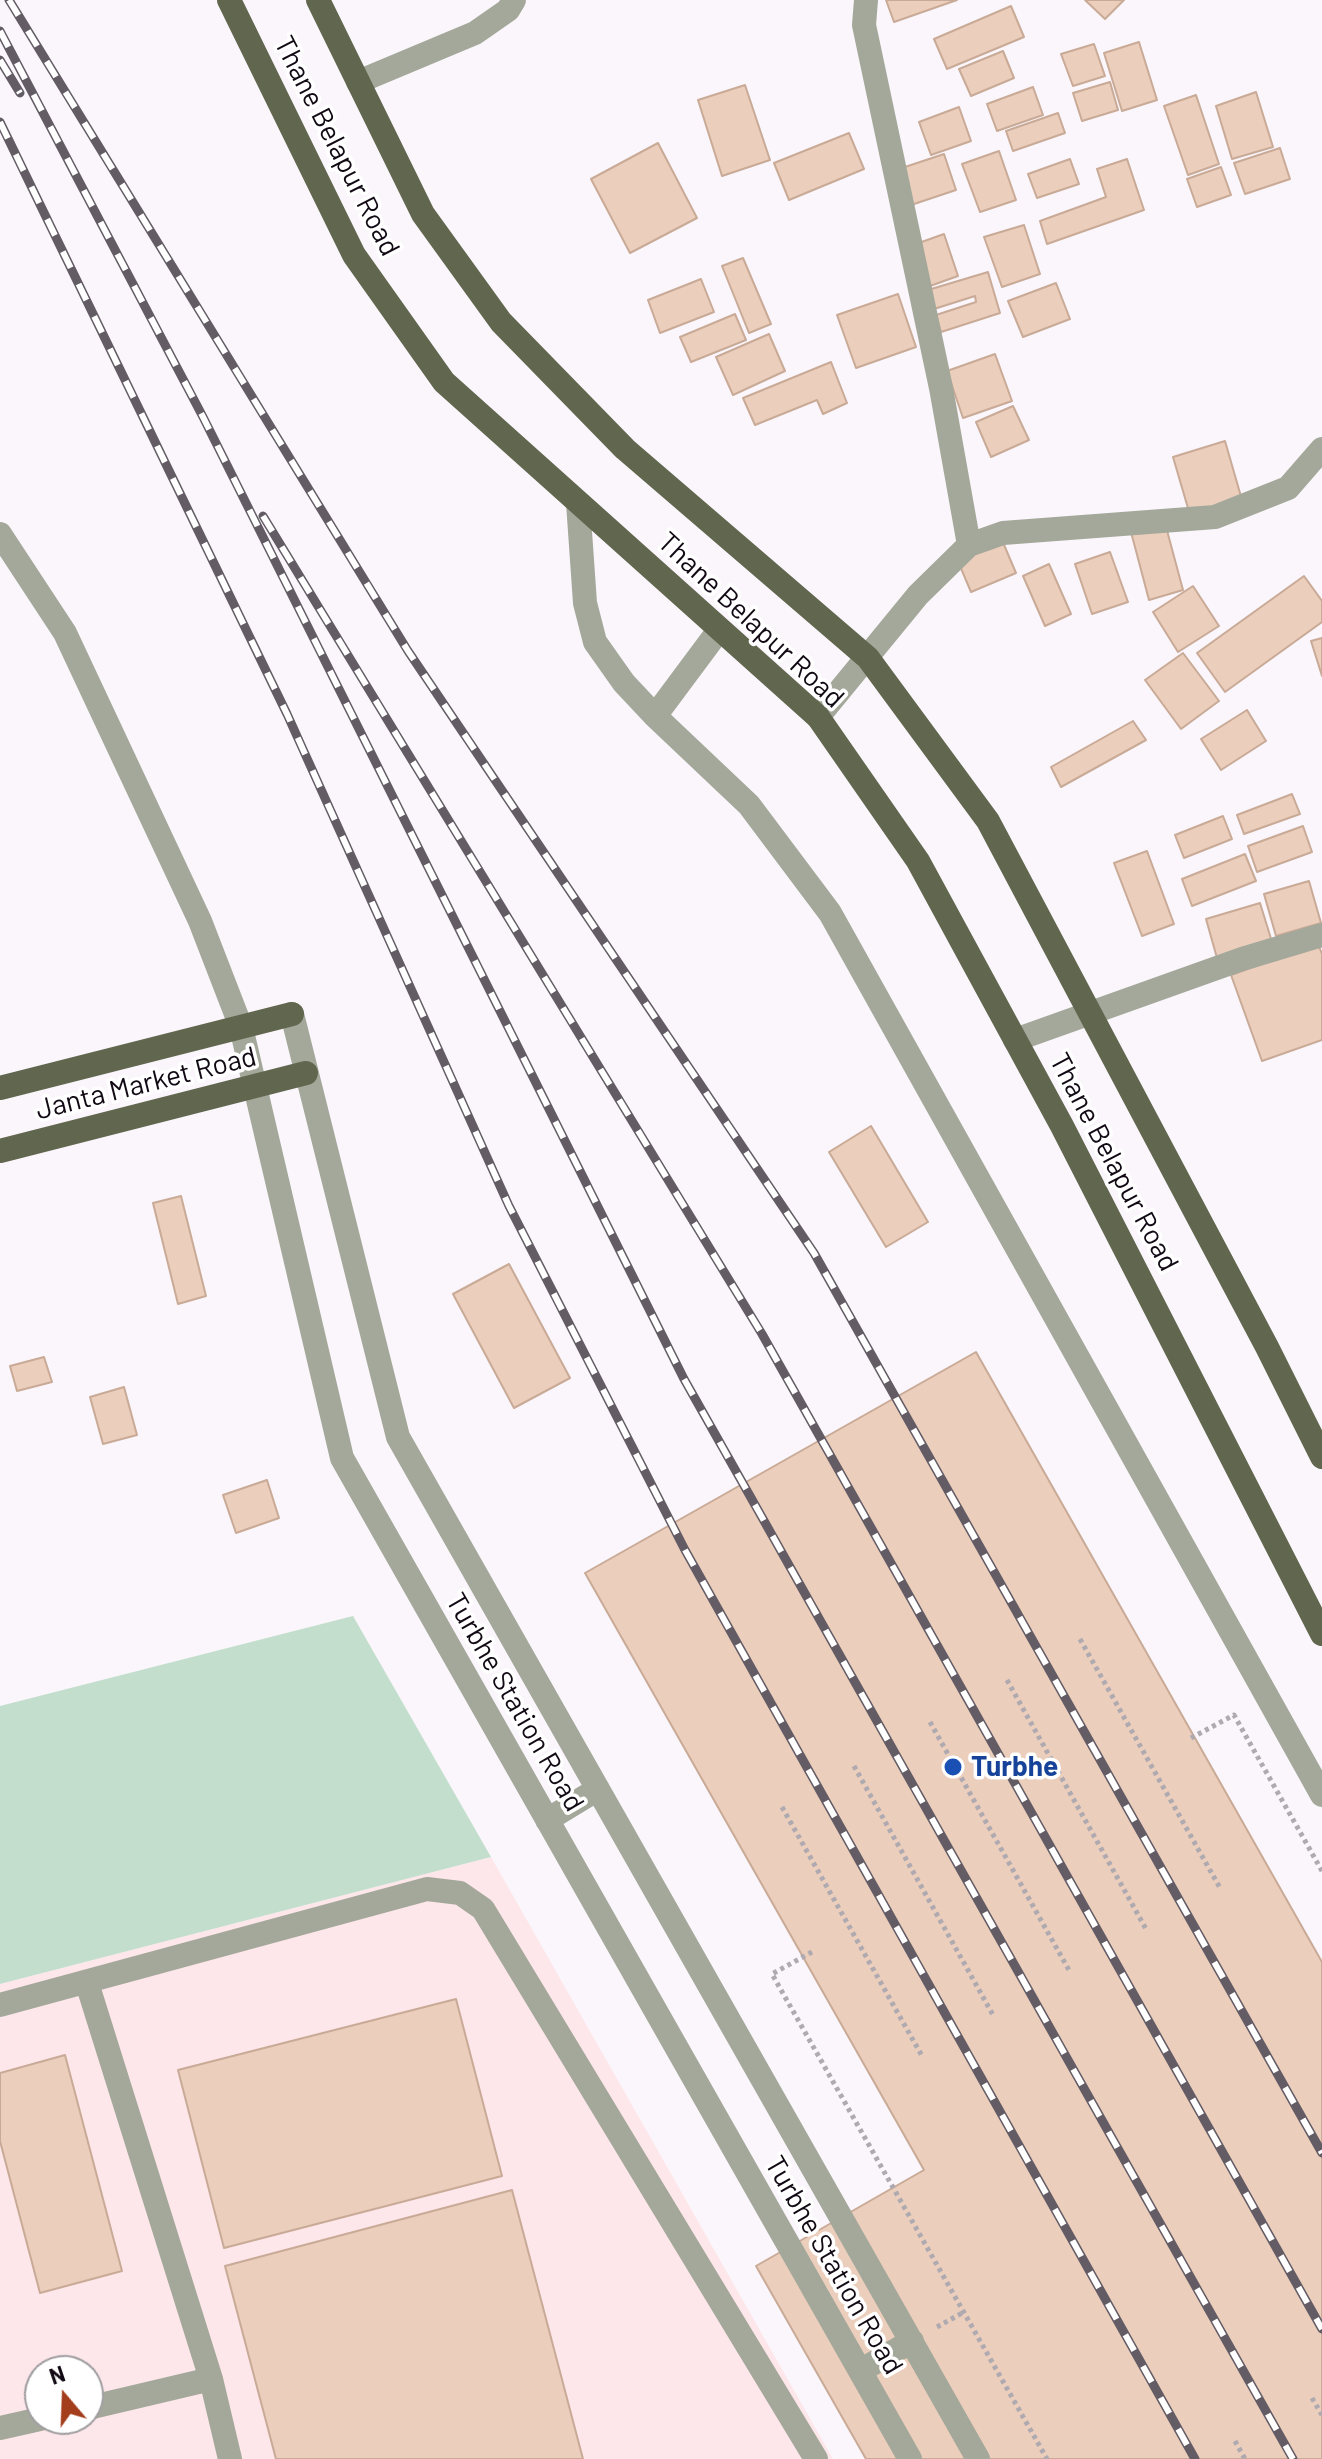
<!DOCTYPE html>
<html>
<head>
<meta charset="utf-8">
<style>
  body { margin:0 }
  #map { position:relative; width:1322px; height:2459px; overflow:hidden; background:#faf6fb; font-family:Barlow,sans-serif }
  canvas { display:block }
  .north { position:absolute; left:24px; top:2355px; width:80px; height:80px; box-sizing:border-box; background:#fff; border:2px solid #a09da1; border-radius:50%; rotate:341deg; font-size:22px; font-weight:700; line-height:32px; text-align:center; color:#110913 }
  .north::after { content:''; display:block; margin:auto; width:28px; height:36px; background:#a43d1c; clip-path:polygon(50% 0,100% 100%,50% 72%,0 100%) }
</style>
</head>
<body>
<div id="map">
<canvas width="1322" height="2459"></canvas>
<div class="north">N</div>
</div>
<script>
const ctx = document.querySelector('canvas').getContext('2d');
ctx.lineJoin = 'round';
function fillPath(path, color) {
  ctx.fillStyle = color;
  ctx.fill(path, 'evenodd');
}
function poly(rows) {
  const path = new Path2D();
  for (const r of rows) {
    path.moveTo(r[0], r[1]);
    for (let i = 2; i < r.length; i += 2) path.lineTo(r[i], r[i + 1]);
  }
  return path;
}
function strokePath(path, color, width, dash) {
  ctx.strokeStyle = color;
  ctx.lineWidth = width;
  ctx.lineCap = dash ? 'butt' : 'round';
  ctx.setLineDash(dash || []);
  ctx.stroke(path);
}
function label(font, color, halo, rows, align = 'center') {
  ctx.font = font + ' Barlow,sans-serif';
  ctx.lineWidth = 7;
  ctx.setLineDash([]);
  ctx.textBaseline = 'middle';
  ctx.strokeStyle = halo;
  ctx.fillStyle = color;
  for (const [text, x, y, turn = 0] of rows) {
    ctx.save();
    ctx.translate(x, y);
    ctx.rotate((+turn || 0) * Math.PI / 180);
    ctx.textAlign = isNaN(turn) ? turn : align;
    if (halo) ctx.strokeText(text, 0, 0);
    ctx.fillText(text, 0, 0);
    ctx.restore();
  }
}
const industrial = poly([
  [491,1857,833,2459,0,2459,0,1984],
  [40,2371,88,2371,88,2419,40,2419]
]);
const green = poly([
  [353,1616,491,1857,0,1984,0,1706]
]);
const building = poly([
  [886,0,957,0,894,22,886,0],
  [1085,0,1124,0,1105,19,1085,0],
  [1011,6,1024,37,947,69,934,39,1011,6],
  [1139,42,1157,100,1122,111,1104,53,1139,42],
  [1094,44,1105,76,1073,86,1061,54,1094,44],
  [1003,51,1014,78,971,96,959,69,1003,51],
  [1110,82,1118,110,1082,121,1073,93,1110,82],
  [745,85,770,160,722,176,698,100,745,85],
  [1033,87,1043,115,997,131,987,104,1033,87],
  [1256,92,1273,147,1232,159,1216,106,1256,92],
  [1196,95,1219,164,1188,175,1164,106,1196,95],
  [959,107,971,141,931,155,919,122,959,107],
  [1058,113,1065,133,1013,151,1006,131,1058,113],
  [849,133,864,169,789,200,774,163,849,133],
  [658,143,697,218,630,253,591,179,658,143],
  [1280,148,1290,179,1245,194,1234,163,1280,148],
  [999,151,1016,200,980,212,962,164,999,151],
  [944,154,956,190,911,205,899,169,944,154],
  [1070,159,1079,184,1037,198,1028,174,1070,159],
  [1127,159,1144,210,1047,244,1040,221,1106,197,1097,169,1127,159],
  [1221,167,1231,195,1197,207,1187,179,1221,167],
  [1024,225,1040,274,1002,287,984,237,1024,225],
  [944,234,958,276,930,286,916,244,944,234],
  [743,258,771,324,749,333,722,266,743,258],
  [988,272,1000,313,941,332,936,315,976,302,975,296,934,309,928,290,988,272],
  [701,279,714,312,660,333,648,300,701,279],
  [1056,283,1070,319,1023,337,1008,301,1056,283],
  [898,294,916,347,856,368,837,315,898,294],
  [735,314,746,340,691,362,680,337,735,314],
  [769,334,785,371,733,395,716,357,769,334],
  [995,354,1012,401,963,418,947,371,995,354],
  [831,362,847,403,823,414,817,400,755,425,743,398,831,362],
  [1013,406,1029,440,991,457,976,422,1013,406],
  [1225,441,1242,500,1190,515,1173,457,1225,441],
  [1165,523,1183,590,1149,600,1131,532,1165,523],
  [1002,540,1016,573,971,592,957,559,1002,540],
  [1110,552,1128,602,1092,614,1075,564,1110,552],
  [1049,564,1071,614,1045,626,1023,576,1049,564],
  [1304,576,1322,601,1322,622,1225,692,1197,653,1304,576],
  [1193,586,1219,626,1178,652,1153,612,1193,586],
  [1322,638,1322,676,1311,641,1322,638],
  [1183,653,1219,701,1181,729,1145,680,1183,653],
  [1247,710,1266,741,1221,770,1201,739,1247,710],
  [1133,721,1146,740,1061,787,1051,767,1133,721],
  [1292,794,1300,814,1244,834,1237,815,1292,794],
  [1223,816,1232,839,1184,858,1175,835,1223,816],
  [1303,826,1312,852,1257,872,1248,846,1303,826],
  [1147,851,1174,924,1142,936,1114,863,1147,851],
  [1245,854,1256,881,1192,906,1182,879,1245,854],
  [1309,881,1321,923,1276,936,1264,894,1309,881],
  [1260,903,1272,942,1217,958,1206,919,1260,903],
  [1318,944,1322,954,1322,1040,1262,1061,1231,975,1318,944],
  [871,1126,928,1222,886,1247,829,1152,871,1126],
  [181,1196,206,1296,178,1304,153,1203,181,1196],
  [509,1264,570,1378,514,1408,453,1294,509,1264],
  [976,1352,1322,1962,1322,2459,866,2459,756,2266,924,2170,585,1573,976,1352],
  [44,1357,52,1382,17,1391,10,1366,44,1357],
  [124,1387,137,1435,103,1444,90,1397,124,1387],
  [267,1480,279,1518,236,1533,223,1495,267,1480],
  [456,1999,502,2176,224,2248,178,2070,456,1999],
  [65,2055,122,2271,40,2293,0,2141,0,2073,65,2055],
  [512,2190,583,2459,276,2459,225,2266,512,2190]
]);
const path = poly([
  [1080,1639,1220,1888],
  [1007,1680,1146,1929],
  [930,1722,1070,1972],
  [1191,1738,1234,1715,1322,1871],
  [854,1766,993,2015],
  [782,1807,922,2056],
  [812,1952,772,1974,1047,2459],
  [937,2327,964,2312],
  [1312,2398,1322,2415],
  [1235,2441,1245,2459]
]);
const minor = poly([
  [358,82,475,33,508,10,514,0],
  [578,503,585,603,595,642,624,683,655,716],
  [0,534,65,633,200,921,241,1027,342,1458,910,2459],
  [969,545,1003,533,1215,517,1288,488,1322,449],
  [719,630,655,716,749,805,830,913,1322,1795],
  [818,717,918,595,969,545,941,388,864,25,866,0],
  [292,1014,398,1437,978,2459],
  [1015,1040,1242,959,1322,935],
  [547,1820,598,1789],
  [87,1983,211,2379],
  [0,2005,427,1889,460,1893,483,1909,816,2459],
  [860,2371,912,2341],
  [88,2408,211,2379,230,2459],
  [0,2428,40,2419]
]);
const major = poly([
  [229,0,354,255,444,382,818,717,918,861,1062,1126,1322,1634],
  [318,0,423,214,501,322,625,449,868,658,988,821,1267,1347,1322,1457],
  [0,1088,292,1014],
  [0,1151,306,1073]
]);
const rail = poly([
  [9,0,408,651,814,1253,1322,2153],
  [0,31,203,417,684,1379,1293,2459],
  [0,60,20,93],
  [0,122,287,714,509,1206,685,1550,1195,2459],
  [263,516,762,1334,1322,2329]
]);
const markers = [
  [953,1767,10,"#1a4fb4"]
];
const streetNames = [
  ["Thane Belapur Road",337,146,63],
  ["Thane Belapur Road",751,620,43],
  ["Janta Market Road",146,1083,-14],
  ["Thane Belapur Road",1114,1162,62],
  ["Turbhe Station Road",515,1702,60],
  ["Turbhe Station Road",834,2265,60]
];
const transitNames = [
  ["Turbhe",971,1767]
];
fillPath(industrial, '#fde7ea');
fillPath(green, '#c3decc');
fillPath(building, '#ebcebc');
strokePath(building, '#c9aa97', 2);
strokePath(path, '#afa9b0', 5, [4, 4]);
strokePath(minor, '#a4a89a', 24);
strokePath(major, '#61664e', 24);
strokePath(rail, '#635c65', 9);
strokePath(rail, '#fff', 6, [18]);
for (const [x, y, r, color] of markers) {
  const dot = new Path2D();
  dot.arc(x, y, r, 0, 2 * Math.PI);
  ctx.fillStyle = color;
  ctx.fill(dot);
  strokePath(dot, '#fff', 3);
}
label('28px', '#110913', '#fff', streetNames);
label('bold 28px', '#164399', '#fff', transitNames, 'left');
</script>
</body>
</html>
